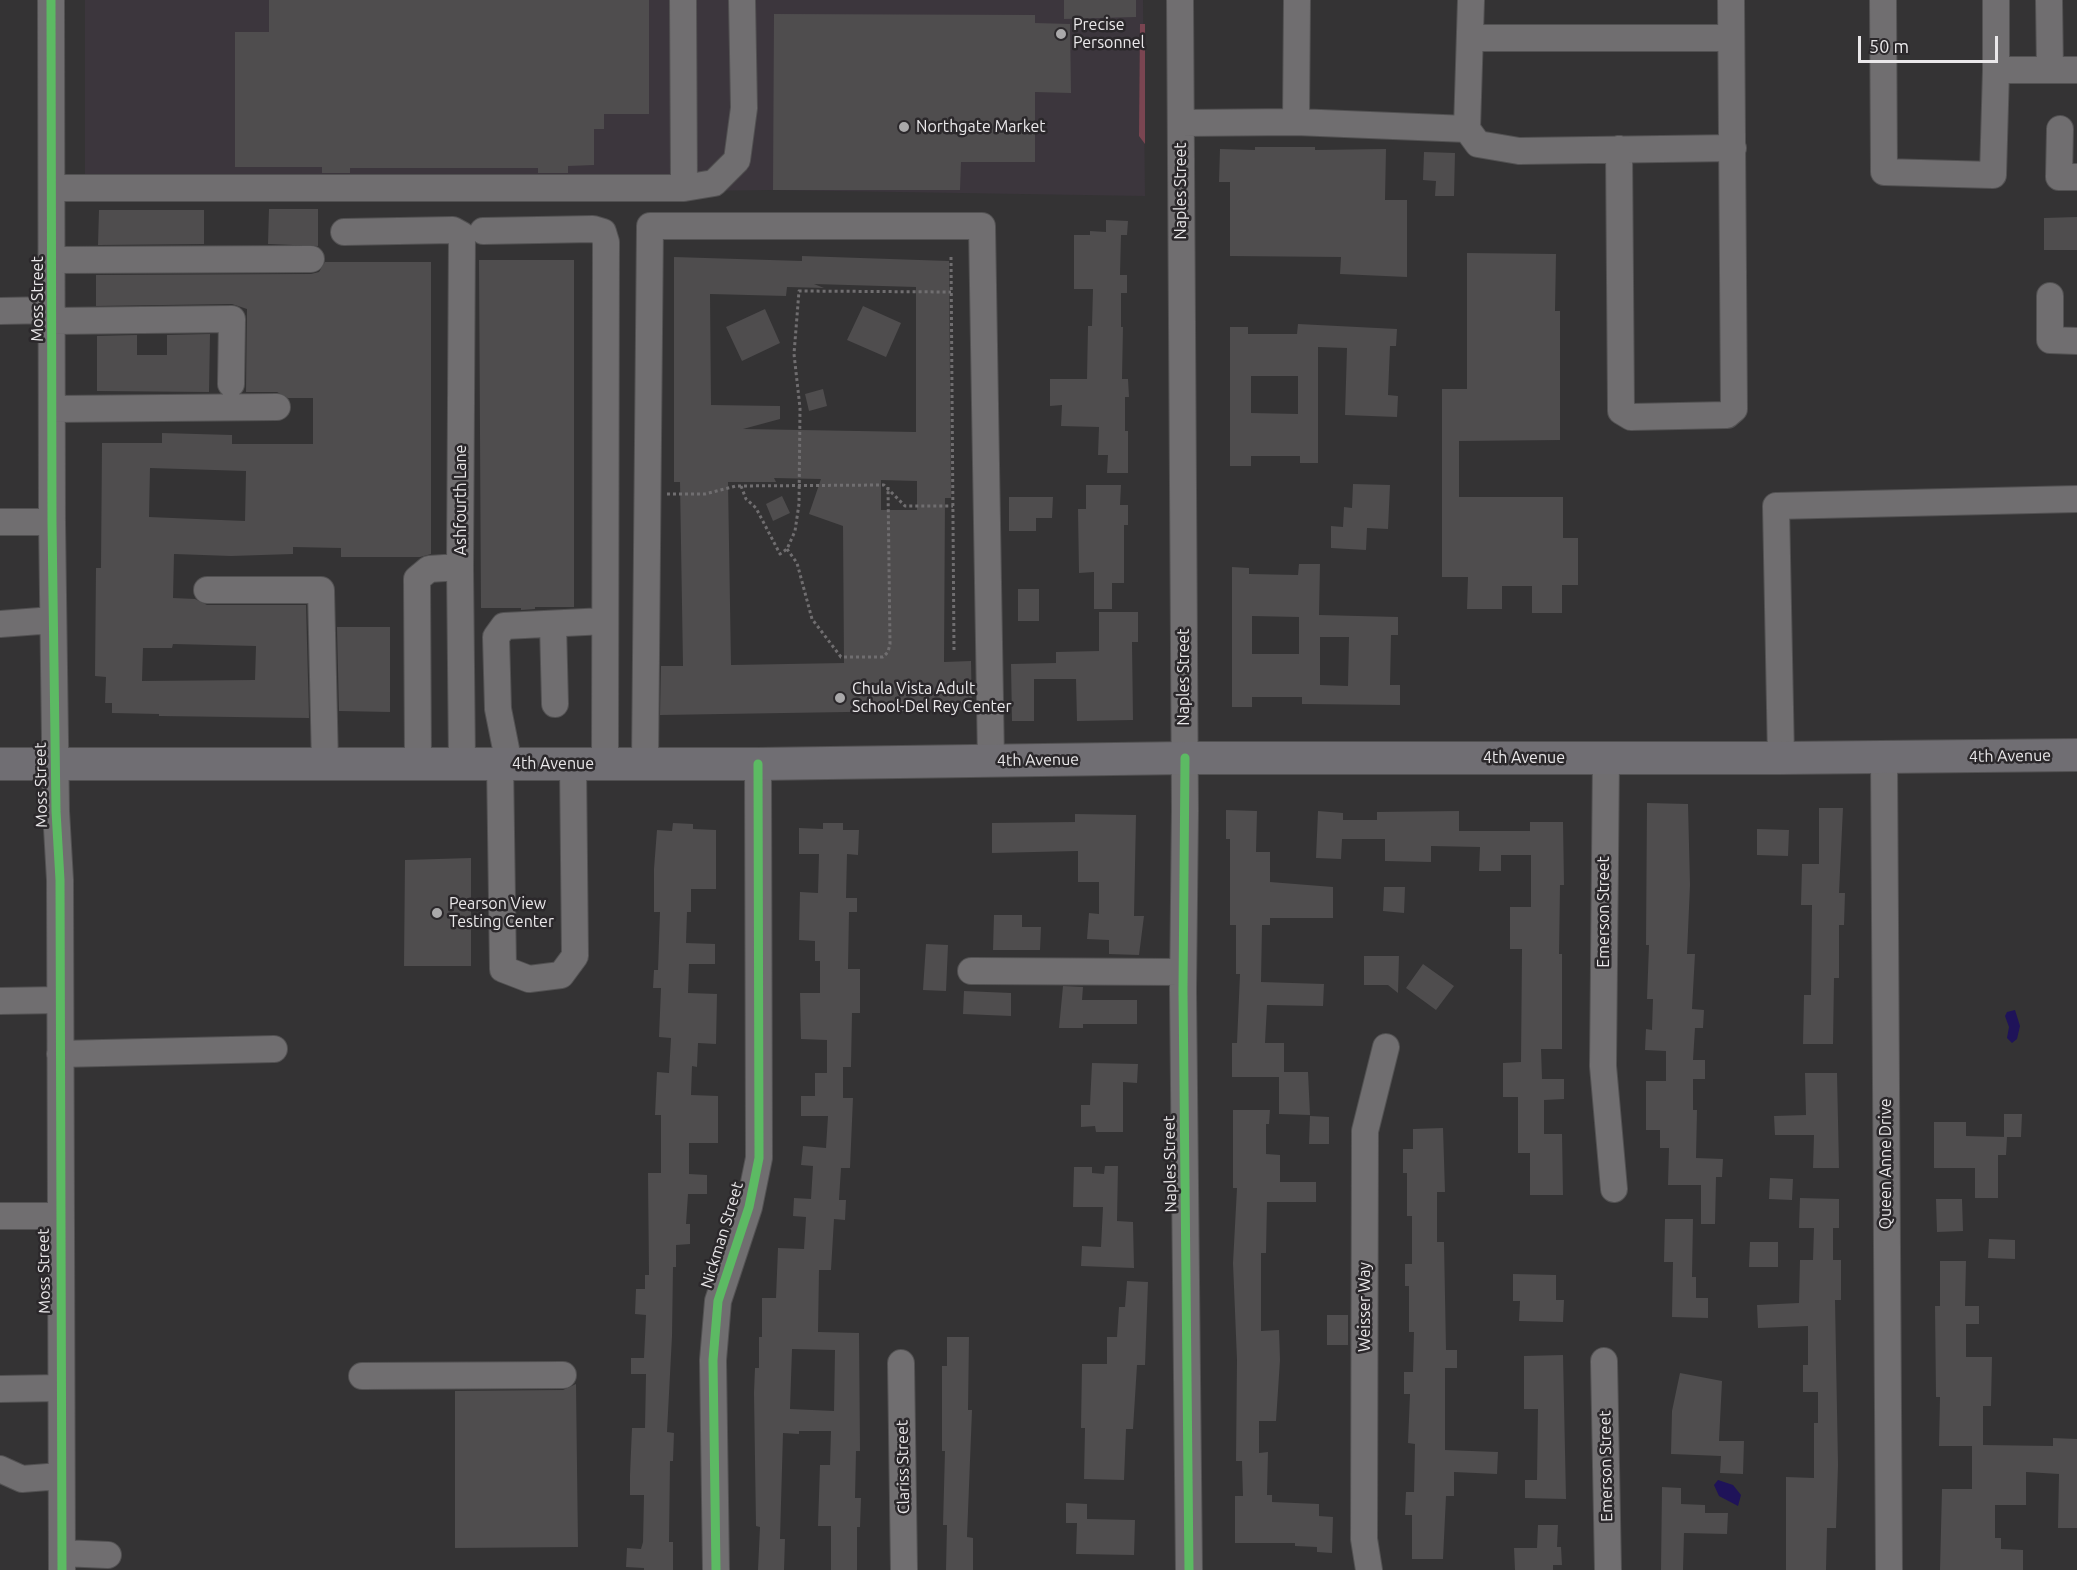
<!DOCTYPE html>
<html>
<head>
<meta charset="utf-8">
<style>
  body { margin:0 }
  #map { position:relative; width:2077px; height:1570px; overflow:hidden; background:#343334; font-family:Ubuntu,sans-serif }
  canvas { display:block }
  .scale { position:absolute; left:1858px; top:36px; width:140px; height:27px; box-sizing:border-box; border:3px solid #eae8ea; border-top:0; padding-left:8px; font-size:18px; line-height:21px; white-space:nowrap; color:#eae8ea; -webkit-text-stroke:4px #2b282b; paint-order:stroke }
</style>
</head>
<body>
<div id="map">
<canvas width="2077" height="1570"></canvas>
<div class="scale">50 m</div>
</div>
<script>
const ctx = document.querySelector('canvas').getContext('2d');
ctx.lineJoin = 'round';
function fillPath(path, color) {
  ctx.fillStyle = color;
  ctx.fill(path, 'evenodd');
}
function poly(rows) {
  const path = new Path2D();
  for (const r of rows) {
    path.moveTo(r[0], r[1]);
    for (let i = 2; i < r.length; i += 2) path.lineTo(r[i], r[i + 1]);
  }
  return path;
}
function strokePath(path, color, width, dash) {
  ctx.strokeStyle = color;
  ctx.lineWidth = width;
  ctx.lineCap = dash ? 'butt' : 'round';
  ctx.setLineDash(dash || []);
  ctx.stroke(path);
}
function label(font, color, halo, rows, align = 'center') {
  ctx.font = font + ' Ubuntu,sans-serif';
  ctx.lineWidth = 5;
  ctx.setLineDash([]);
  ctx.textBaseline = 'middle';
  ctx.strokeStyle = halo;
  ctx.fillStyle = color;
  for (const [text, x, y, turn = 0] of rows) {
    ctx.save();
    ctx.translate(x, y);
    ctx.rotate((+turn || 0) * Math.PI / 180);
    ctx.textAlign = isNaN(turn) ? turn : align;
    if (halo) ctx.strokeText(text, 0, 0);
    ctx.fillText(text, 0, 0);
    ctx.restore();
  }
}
const built = poly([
  [85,0,1143,0,1145,196,772,190,85,199]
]);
const green = poly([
  [1140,24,1145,24,1145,144,1139,136]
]);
const water = poly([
  [2015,1010,2020,1026,2017,1039,2012,1043,2007,1038,2009,1027,2005,1016,2007,1012],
  [1718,1480,1733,1485,1741,1495,1738,1506,1719,1496,1714,1485]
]);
const building = poly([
  [269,0,649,0,649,114,604,114,604,129,594,129,594,165,568,166,568,173,538,173,538,168,350,168,350,173,322,173,322,167,235,167,235,32,269,32],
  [1064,0,1136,0,1136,17,1064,19],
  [774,14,1035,15,1035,23,1070,24,1071,93,1035,92,1035,162,961,162,960,190,773,190],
  [1255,147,1315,147,1315,150,1386,149,1385,200,1407,200,1407,277,1340,274,1341,257,1230,256,1230,182,1219,182,1220,149,1255,150],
  [1424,152,1455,153,1454,196,1435,196,1436,181,1423,180],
  [269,209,318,209,318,246,268,244],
  [99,210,204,210,204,244,98,245],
  [2077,217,2077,250,2044,250,2044,218],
  [1106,220,1128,221,1127,235,1121,235,1120,275,1127,275,1127,293,1121,293,1121,327,1123,327,1122,379,1128,379,1129,397,1125,397,1125,431,1128,431,1128,473,1107,473,1108,455,1098,455,1099,427,1061,426,1062,405,1050,406,1050,379,1087,379,1088,326,1092,326,1093,289,1074,289,1074,235,1090,235,1090,231,1106,232],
  [1467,253,1556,254,1555,311,1560,311,1560,440,1459,441,1459,497,1563,497,1563,538,1578,538,1578,585,1562,585,1562,613,1532,613,1532,586,1502,586,1502,609,1467,609,1468,577,1442,577,1442,389,1467,389],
  [802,256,949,261,951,498,945,498,944,662,971,661,972,710,660,715,661,666,683,666,680,482,674,482,674,257,802,261],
  [814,284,916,287,916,432,743,429,780,419,780,406,711,405,710,294,786,296,787,287,824,288],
  [774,478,821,479,809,514,843,526,844,663,731,665,728,482,776,482],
  [881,480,917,481,917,510,881,510],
  [479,260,574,260,574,607,535,607,535,609,521,610,521,608,481,608],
  [325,262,431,262,431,554,420,557,341,557,341,548,293,547,293,554,231,556,174,554,173,598,195,599,207,605,306,605,309,718,159,716,159,714,112,713,112,703,105,703,106,677,95,676,96,568,101,568,102,443,162,443,162,433,232,435,232,444,313,444,313,398,288,398,277,392,246,392,247,309,232,304,96,306,96,275,311,274,319,272],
  [150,468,246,471,245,521,149,517],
  [173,644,256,646,255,680,142,681,143,648,172,648],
  [863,306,901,323,886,357,847,340],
  [765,309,780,343,742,361,726,327],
  [1298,324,1397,329,1396,346,1390,346,1388,395,1398,396,1397,417,1345,415,1347,348,1318,347,1318,463,1300,463,1300,456,1251,456,1251,466,1230,466,1230,327,1248,327,1248,334,1297,334],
  [1251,376,1298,376,1298,414,1251,413],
  [210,334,209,392,97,391,97,336,137,335,137,355,167,355,167,335],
  [823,389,827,406,809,411,805,394],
  [1353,484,1390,485,1388,529,1367,528,1366,550,1331,548,1331,526,1343,527,1344,507,1352,508],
  [1086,485,1121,485,1120,505,1128,505,1128,525,1124,525,1124,583,1112,583,1112,609,1094,609,1094,572,1079,573,1078,509,1086,509],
  [782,496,790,513,773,521,766,504],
  [1009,497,1053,497,1052,518,1036,518,1036,531,1009,531],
  [1299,564,1320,564,1319,615,1398,617,1398,635,1391,635,1390,685,1400,685,1400,705,1302,704,1302,697,1252,697,1252,707,1232,707,1232,567,1249,568,1249,574,1298,575],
  [1252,616,1299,617,1299,654,1252,654],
  [1320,637,1349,637,1348,686,1320,685],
  [1018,589,1039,589,1039,621,1018,621],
  [1099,612,1138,612,1138,642,1132,642,1133,720,1077,721,1076,679,1034,679,1034,721,1012,721,1011,664,1056,663,1056,652,1099,651],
  [337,627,390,627,390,712,339,711],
  [1647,803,1688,804,1690,885,1687,954,1695,954,1692,1009,1704,1010,1703,1028,1695,1028,1693,1060,1705,1060,1705,1079,1693,1079,1693,1110,1697,1110,1696,1158,1723,1159,1722,1177,1716,1177,1715,1224,1701,1224,1701,1185,1668,1185,1669,1148,1660,1148,1660,1130,1646,1130,1646,1081,1666,1081,1666,1051,1645,1050,1646,1029,1652,1030,1653,999,1647,999,1649,945,1646,945],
  [1819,808,1843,808,1839,893,1845,893,1844,925,1839,925,1839,978,1834,978,1833,1044,1803,1044,1804,995,1811,995,1812,905,1801,905,1802,864,1819,864],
  [1226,810,1257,811,1256,852,1270,852,1270,882,1333,887,1333,918,1270,918,1270,925,1262,925,1261,982,1324,984,1323,1006,1267,1005,1265,1043,1284,1043,1284,1072,1308,1072,1310,1115,1279,1114,1279,1077,1232,1077,1232,1043,1237,1043,1240,974,1236,974,1236,925,1230,925,1230,839,1226,839],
  [1318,811,1343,813,1343,820,1377,820,1377,812,1459,811,1459,831,1530,831,1530,822,1563,822,1564,885,1560,885,1559,954,1562,954,1562,1049,1541,1049,1542,1079,1564,1079,1564,1099,1544,1100,1544,1134,1562,1134,1563,1195,1530,1195,1530,1153,1518,1153,1518,1097,1503,1097,1503,1063,1521,1062,1522,949,1510,949,1510,907,1531,907,1531,855,1501,855,1501,871,1479,871,1480,847,1431,846,1431,862,1385,861,1385,839,1342,839,1341,859,1316,858],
  [1075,814,1136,815,1134,916,1144,916,1139,955,1109,954,1109,940,1087,939,1089,913,1099,914,1099,882,1078,882,1078,851,992,853,992,823,1075,822],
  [673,823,693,824,693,829,716,830,716,889,691,889,691,912,687,912,686,943,715,944,715,964,689,964,688,993,717,994,716,1044,698,1043,697,1067,692,1066,691,1095,718,1096,718,1143,689,1143,689,1174,707,1175,707,1194,688,1194,686,1224,690,1224,690,1244,676,1245,676,1267,673,1267,672,1336,667,1432,674,1433,673,1461,670,1461,669,1542,673,1542,673,1570,644,1570,644,1568,626,1567,627,1548,641,1549,643,1542,644,1495,630,1495,630,1475,632,1428,645,1428,646,1374,631,1374,631,1358,644,1358,646,1315,635,1314,636,1289,645,1289,645,1275,649,1275,648,1173,661,1173,661,1115,655,1115,657,1072,669,1073,671,1038,659,1037,661,988,653,988,654,970,658,970,660,912,654,912,654,869,657,830,672,831],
  [823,823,843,823,843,830,859,830,858,855,847,854,846,898,857,898,857,912,849,912,848,969,860,969,860,1013,852,1013,851,1067,843,1067,843,1098,853,1098,850,1168,841,1168,839,1200,846,1200,845,1220,834,1219,831,1270,819,1270,818,1332,859,1333,860,1451,856,1451,855,1498,861,1498,860,1527,857,1527,857,1570,831,1570,831,1526,818,1526,820,1465,830,1465,831,1431,799,1431,799,1434,783,1433,780,1539,785,1539,784,1570,758,1570,760,1527,756,1526,754,1393,755,1368,759,1368,759,1337,762,1337,762,1298,776,1298,778,1248,804,1249,806,1217,793,1216,794,1198,811,1199,813,1166,801,1165,803,1146,826,1148,828,1116,801,1116,801,1096,815,1096,815,1073,827,1073,827,1040,801,1039,800,993,820,993,820,961,815,961,815,941,799,940,800,892,818,893,819,854,799,854,799,828,823,829],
  [792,1349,835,1350,834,1411,790,1409],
  [1757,829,1789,830,1788,856,1757,855],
  [471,858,471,966,404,966,405,860],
  [1384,887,1405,887,1404,913,1383,911],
  [994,915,1022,915,1022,927,1041,927,1040,950,993,950],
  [926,944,948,945,946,991,923,990],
  [1364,956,1399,956,1398,993,1388,985,1364,985],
  [1423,964,1454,986,1436,1010,1406,988],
  [1063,986,1083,987,1082,1000,1137,1000,1137,1024,1083,1024,1083,1028,1059,1028],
  [964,991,1011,993,1011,1016,963,1014],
  [1092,1063,1138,1064,1137,1083,1123,1082,1123,1132,1096,1132,1095,1126,1081,1127,1081,1105,1090,1105],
  [1805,1073,1837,1073,1839,1168,1813,1168,1814,1135,1775,1135,1774,1116,1806,1115],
  [1233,1110,1270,1110,1269,1124,1266,1124,1266,1154,1280,1155,1280,1182,1316,1182,1316,1202,1267,1202,1266,1253,1261,1253,1261,1331,1279,1330,1280,1360,1276,1421,1259,1421,1259,1453,1268,1452,1267,1495,1272,1495,1272,1502,1319,1504,1319,1516,1333,1517,1332,1553,1317,1552,1317,1547,1295,1546,1295,1543,1235,1543,1235,1496,1243,1496,1242,1461,1236,1461,1237,1360,1233,1263,1237,1188,1233,1188],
  [2004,1114,2022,1114,2021,1137,2004,1137],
  [1310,1116,1329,1117,1329,1144,1309,1144],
  [1934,1122,1966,1122,1966,1136,2007,1137,2006,1155,1998,1155,1998,1198,1975,1198,1975,1168,1934,1168],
  [1443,1128,1445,1192,1437,1192,1437,1242,1444,1242,1446,1350,1457,1350,1457,1368,1445,1368,1445,1450,1498,1452,1497,1474,1454,1472,1454,1496,1446,1496,1443,1559,1412,1559,1412,1515,1405,1515,1406,1492,1414,1492,1415,1444,1408,1443,1410,1394,1404,1394,1404,1372,1413,1372,1414,1332,1409,1332,1409,1286,1405,1286,1405,1264,1412,1264,1412,1216,1407,1216,1407,1173,1403,1173,1403,1149,1413,1149,1413,1129],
  [1105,1166,1118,1166,1117,1221,1133,1222,1134,1268,1081,1266,1082,1246,1101,1247,1103,1207,1073,1207,1074,1167,1092,1167,1092,1173,1104,1174],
  [1770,1178,1793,1179,1792,1200,1769,1199],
  [1800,1198,1839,1199,1839,1228,1833,1228,1833,1260,1841,1260,1841,1300,1835,1300,1838,1465,1836,1528,1827,1528,1826,1570,1786,1570,1786,1477,1814,1478,1814,1423,1818,1423,1818,1392,1803,1392,1803,1365,1808,1365,1808,1326,1758,1328,1757,1305,1799,1303,1800,1260,1813,1260,1814,1228,1799,1228],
  [1936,1199,1962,1199,1963,1231,1937,1232],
  [1665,1219,1693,1219,1692,1277,1696,1277,1696,1298,1708,1298,1708,1318,1672,1317,1673,1262,1664,1262],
  [1989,1239,2015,1240,2015,1259,1988,1258],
  [1750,1242,1778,1242,1778,1267,1749,1267],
  [1940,1261,1966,1261,1965,1306,1979,1306,1979,1324,1966,1324,1966,1357,1992,1357,1991,1406,1983,1406,1983,1445,2053,1446,2053,1438,2077,1439,2077,1528,2058,1528,2059,1474,2026,1472,2026,1505,1995,1505,1995,1538,2001,1538,2001,1549,2023,1550,2023,1570,1940,1570,1942,1489,1972,1489,1972,1446,1939,1446,1940,1397,1936,1397,1935,1306,1940,1306],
  [1513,1274,1556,1275,1556,1300,1564,1300,1563,1322,1519,1321,1520,1301,1513,1301],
  [1127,1281,1148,1282,1145,1365,1137,1365,1133,1429,1126,1429,1124,1480,1084,1479,1085,1428,1081,1428,1082,1364,1107,1364,1107,1337,1117,1337,1119,1307,1125,1307],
  [1327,1315,1348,1315,1348,1345,1327,1345],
  [947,1337,969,1337,968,1410,972,1410,967,1537,973,1538,973,1570,946,1570,947,1525,943,1525,945,1451,942,1451,942,1366,947,1366],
  [1563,1355,1566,1499,1525,1498,1525,1480,1537,1480,1538,1409,1524,1409,1524,1356],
  [1680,1373,1722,1381,1719,1441,1744,1441,1743,1474,1720,1473,1721,1456,1671,1454,1672,1411],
  [576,1384,578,1547,455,1548,455,1391,563,1390],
  [1662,1487,1681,1488,1681,1504,1705,1505,1705,1513,1728,1513,1727,1534,1684,1533,1683,1570,1661,1570],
  [1066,1503,1087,1504,1087,1519,1135,1520,1134,1555,1076,1554,1077,1523,1066,1523],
  [1538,1525,1558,1525,1557,1547,1561,1547,1562,1565,1553,1565,1553,1570,1515,1570,1514,1548,1537,1548]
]);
const path = poly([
  [951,257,954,651],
  [741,486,746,499,756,508,780,554,787,549,795,531,799,504,800,408,794,354,799,291,951,292],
  [667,494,705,494,736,486,884,485,905,506,953,506],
  [787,549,797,563,812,619,841,657,883,657,888,652,890,644,888,487]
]);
const minor = poly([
  [51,0,52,522,56,811,60,880,62,1570],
  [1180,0,1185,810,1183,990,1189,1570],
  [1471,0,1467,129,1478,144,1519,151,1733,148],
  [1883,0,1884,172,1993,175,1996,70,2077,70],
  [1996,0,1996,70],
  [2049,0,2050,70],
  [1472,38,1731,38],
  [1296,122,1297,0],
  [1181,123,1296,122,1467,129],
  [2060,129,2059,177,2077,177],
  [1619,149,1621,411,1631,417,1727,415,1734,409,1731,0],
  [53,188,684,188,683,0],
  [684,188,714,183,737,160,744,108,742,0],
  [483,231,593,229,603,232,606,242,605,764],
  [344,232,453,230,462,235,460,567,462,764],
  [53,260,311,259],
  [2050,296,2050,340,2077,341],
  [0,311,52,310],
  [53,321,232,319,231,384],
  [52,409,277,407],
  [0,522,52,522],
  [207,590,321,590,325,764],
  [0,624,53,620],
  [553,624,555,704],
  [1606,758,1603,1066,1614,1189],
  [1781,758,1776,506,2077,499],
  [1884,758,1889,1570],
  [500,763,503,969,529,979,561,975,575,956,573,764],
  [418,764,417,579,429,569,460,567],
  [509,764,498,709,496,637,504,626,605,621],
  [645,764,650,226,982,226,991,761],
  [971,971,1183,972],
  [0,1001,59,1000],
  [60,1054,274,1049],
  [0,1216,59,1216],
  [1604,1361,1608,1570],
  [901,1363,904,1570],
  [362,1376,563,1375],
  [0,1389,60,1388],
  [0,1469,22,1479,61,1476],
  [62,1553,108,1555],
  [716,1570,713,1360,718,1301,749,1207,759,1158,758,764],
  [1369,1570,1364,1539,1365,1131,1386,1047]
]);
const major = poly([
  [0,764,758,764,1185,758,1781,758,2077,755]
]);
const cycleway = poly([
  [51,0,52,522,56,811,60,880,62,1570],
  [1185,758,1183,990,1189,1570],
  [716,1570,713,1360,718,1301,749,1207,759,1158,758,764]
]);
const markers = [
  [1061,34,6,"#aaa9aa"],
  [904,127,6,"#aaa9aa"],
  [840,698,6,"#aaa9aa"],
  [437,913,6,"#aaa9aa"]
];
const poiNames = [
  ["Precise",1073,25],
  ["Personnel",1073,43],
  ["Northgate Market",916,127],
  ["Chula Vista Adult",852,689],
  ["School-Del Rey Center",852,707],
  ["Pearson View",449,904],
  ["Testing Center",449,922]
];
const streetNames = [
  ["Naples Street",1181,191,-90],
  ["Moss Street",38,299,-90],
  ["Ashfourth Lane",461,500,-90],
  ["Naples Street",1184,677,-90],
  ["4th Avenue",2010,756,-1],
  ["4th Avenue",1524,758],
  ["4th Avenue",1038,760,-1],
  ["4th Avenue",553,764],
  ["Moss Street",41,785,-91],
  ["Emerson Street",1604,912,-90],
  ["Naples Street",1170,1164,-91],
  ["Queen Anne Drive",1886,1164,-90],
  ["Nickman Street",722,1235,-73],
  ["Moss Street",44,1271,-91],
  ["Weisser Way",1365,1307,-90],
  ["Emerson Street",1606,1466,-91],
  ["Clariss Street",903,1467,-91]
];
fillPath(built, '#3c363d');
fillPath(green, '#7a4551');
fillPath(water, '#1f1359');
fillPath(building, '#4f4d4e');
strokePath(minor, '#525152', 28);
strokePath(major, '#525152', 34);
strokePath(path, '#706e70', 3, [3, 3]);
strokePath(minor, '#706e70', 26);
strokePath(major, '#706e73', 32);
strokePath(cycleway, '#5cba63', 9);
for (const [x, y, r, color] of markers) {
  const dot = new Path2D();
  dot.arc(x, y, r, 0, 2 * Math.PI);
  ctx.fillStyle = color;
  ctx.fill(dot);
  strokePath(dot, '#2b282b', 2);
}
label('16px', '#eae8ea', '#2b282b', poiNames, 'left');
label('16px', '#eae8ea', '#2b282b', streetNames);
</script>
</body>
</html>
